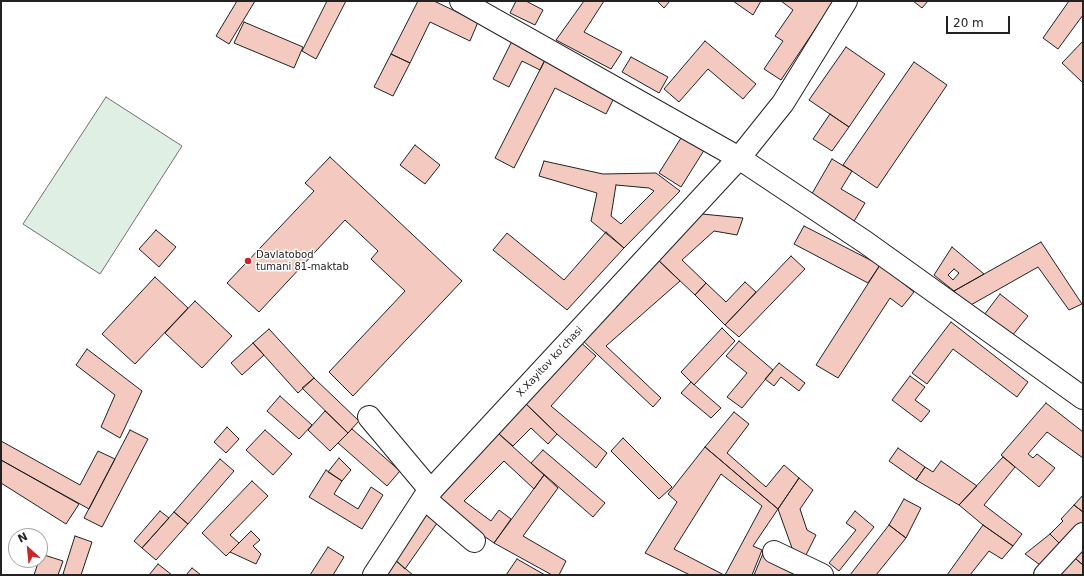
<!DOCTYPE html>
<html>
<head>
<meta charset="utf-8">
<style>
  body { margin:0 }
  #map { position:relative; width:1084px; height:576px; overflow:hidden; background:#fff; font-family:"DejaVu Sans",sans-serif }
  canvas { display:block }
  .frame { position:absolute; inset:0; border:2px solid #222; pointer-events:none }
  .north { position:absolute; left:8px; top:528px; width:40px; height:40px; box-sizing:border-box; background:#fff; border:1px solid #a7a7a7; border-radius:50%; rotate:333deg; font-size:11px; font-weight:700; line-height:16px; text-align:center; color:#222 }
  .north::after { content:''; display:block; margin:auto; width:14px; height:18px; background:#c62828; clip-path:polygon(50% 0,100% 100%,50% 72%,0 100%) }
  .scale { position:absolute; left:946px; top:16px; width:64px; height:18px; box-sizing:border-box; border:2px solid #222; border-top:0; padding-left:5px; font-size:12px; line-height:14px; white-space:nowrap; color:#222; -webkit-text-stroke:3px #fff; paint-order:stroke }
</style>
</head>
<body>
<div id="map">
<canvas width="1084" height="576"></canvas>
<div class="frame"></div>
<div class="north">N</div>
<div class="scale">20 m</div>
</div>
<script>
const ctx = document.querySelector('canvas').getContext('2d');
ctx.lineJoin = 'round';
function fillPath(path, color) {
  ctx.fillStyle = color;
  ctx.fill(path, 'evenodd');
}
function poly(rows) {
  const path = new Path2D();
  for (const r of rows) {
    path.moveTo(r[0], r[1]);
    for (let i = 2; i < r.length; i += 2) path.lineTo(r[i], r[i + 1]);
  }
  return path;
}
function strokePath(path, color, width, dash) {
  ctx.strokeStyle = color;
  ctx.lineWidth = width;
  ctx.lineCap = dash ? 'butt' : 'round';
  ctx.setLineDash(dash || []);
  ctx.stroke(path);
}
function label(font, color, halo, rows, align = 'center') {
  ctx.font = font + ' "DejaVu Sans",sans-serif';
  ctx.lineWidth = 3;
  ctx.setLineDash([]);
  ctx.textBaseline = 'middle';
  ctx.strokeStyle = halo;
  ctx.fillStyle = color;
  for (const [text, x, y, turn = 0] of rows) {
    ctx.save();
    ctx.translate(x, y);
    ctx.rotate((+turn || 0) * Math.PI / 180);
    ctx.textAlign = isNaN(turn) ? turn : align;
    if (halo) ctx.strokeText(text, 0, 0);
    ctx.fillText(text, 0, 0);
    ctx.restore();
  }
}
const green = poly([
  [106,97,182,146,100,274,23,224,106,97]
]);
const building = poly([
  [237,1,255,1,229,44,216,36,237,1],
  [327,1,346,1,316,59,302,51,327,1],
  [418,1,434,1,478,22,470,41,430,22,410,63,391,54,418,1],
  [516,1,526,1,543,10,535,25,510,13,516,1],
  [584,1,604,1,584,32,622,52,611,69,556,40,584,1],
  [657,1,670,1,664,8,657,1],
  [733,1,761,1,753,15,733,1],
  [781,1,834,1,781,80,764,69,783,41,775,36,793,10,781,1],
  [913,1,928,1,922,8,913,1],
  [1069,1,1083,1,1083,15,1058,49,1043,38,1069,1],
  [244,22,303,47,294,68,234,43,244,22],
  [512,41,546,58,540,70,522,61,509,87,493,79,512,41],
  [705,41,756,84,743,99,708,69,679,102,664,89,705,41],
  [1083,41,1083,81,1082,82,1062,63,1083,41],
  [846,47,885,74,849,127,809,100,846,47],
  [391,54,410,63,393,96,374,87,391,54],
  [631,57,668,77,659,93,622,72,631,57],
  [546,58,616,94,606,114,555,88,514,168,495,158,546,58],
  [914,62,947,85,877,188,843,165,914,62],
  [830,114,849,127,832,151,813,139,830,114],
  [686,130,708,144,681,187,659,173,686,130],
  [415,145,440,165,425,184,400,165,415,145],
  [330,157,462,281,353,396,329,372,405,291,371,259,378,251,345,220,259,312,227,283,314,191,305,183,330,157],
  [832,159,852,171,841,189,865,203,853,223,810,197,832,159],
  [544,161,603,174,656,173,680,191,624,248,591,221,597,193,539,176,544,161],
  [616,185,649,188,654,191,621,224,611,216,616,185],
  [702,214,743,218,737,235,714,231,682,260,706,283,695,295,656,258,702,214],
  [804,226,880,265,868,283,794,244,804,226],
  [156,230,176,247,159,267,139,249,156,230],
  [606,232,624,248,567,310,493,250,507,233,564,280,606,232],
  [1041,242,1082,304,1069,310,1038,267,969,306,954,291,1041,242],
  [952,247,984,274,954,291,934,275,952,247],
  [954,269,959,273,953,280,948,275,954,269],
  [791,256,805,269,739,337,725,325,791,256],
  [656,258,680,281,606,346,661,398,653,407,580,338,656,258],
  [880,265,914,292,902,307,890,298,838,378,816,365,880,265],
  [155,277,188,308,135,364,102,334,155,277],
  [745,282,756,292,725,325,695,295,706,283,726,302,745,282],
  [1000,294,1028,316,1012,336,984,315,1000,294],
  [195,301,232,336,202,368,165,333,195,301],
  [951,322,1028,382,1017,397,953,349,927,384,912,373,951,322],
  [722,328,735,341,694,385,681,372,722,328],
  [269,329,314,378,298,393,253,343,269,329],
  [578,340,596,356,551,406,607,453,596,468,557,434,524,402,578,340],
  [739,341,773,370,742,408,727,397,747,373,726,356,739,341],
  [253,343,264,355,242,375,231,363,253,343],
  [87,349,142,391,120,438,101,427,115,395,76,365,87,349],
  [779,363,805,383,799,391,781,377,774,386,765,379,779,363],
  [910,376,925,387,915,400,930,411,921,422,892,400,910,376],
  [314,378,359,421,348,433,302,388,314,378],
  [691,382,721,408,711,418,681,393,691,382],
  [280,396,312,425,299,439,267,411,280,396],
  [524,402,557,434,548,444,531,428,513,446,499,434,524,402],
  [1046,403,1083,432,1083,458,1047,432,1028,454,1033,458,1037,454,1055,468,1039,487,1001,455,1046,403],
  [325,411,348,433,330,451,308,430,325,411],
  [734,412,749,424,727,453,766,487,784,465,799,478,778,509,705,447,734,412],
  [227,427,239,439,226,453,214,442,227,427],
  [352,429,400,471,387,486,338,443,352,429],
  [130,430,148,439,102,527,84,518,130,430],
  [265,430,292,454,273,475,246,450,265,430],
  [499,434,544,475,534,489,504,461,464,501,491,521,499,510,511,519,494,543,452,514,436,497,499,434],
  [623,438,672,487,659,499,611,451,623,438],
  [1,441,80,485,98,451,115,459,89,509,1,460,1,441],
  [705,447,778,509,753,546,762,550,752,575,725,575,762,506,721,474,674,549,724,575,690,575,645,553,677,502,668,494,705,447],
  [898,448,925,467,916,480,889,461,898,448],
  [543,450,605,503,593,517,531,463,543,450],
  [1003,457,1015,467,984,505,1022,534,1013,546,983,525,959,505,1003,457],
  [339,458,351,470,342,481,328,472,339,458],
  [220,459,234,471,188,524,174,512,220,459],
  [1,460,79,504,66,524,1,483,1,460],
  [941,461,977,486,959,505,916,480,925,467,933,472,941,461],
  [326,470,342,481,334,494,358,509,371,487,383,495,362,529,309,497,326,470],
  [544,475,558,488,523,536,566,561,559,575,552,575,494,543,544,475],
  [799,478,813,490,800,509,807,530,816,535,805,557,792,548,778,509,799,478],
  [252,481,268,496,230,535,239,543,226,556,202,533,252,481],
  [1083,495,1083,512,1074,505,1083,495],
  [904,499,921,508,906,538,889,525,904,499],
  [1074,505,1083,512,1083,524,1062,546,1050,534,1063,521,1061,519,1074,505],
  [428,507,442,516,405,569,394,559,428,507],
  [160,511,169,518,142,548,134,541,160,511],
  [855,511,874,527,839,571,829,563,856,530,846,523,855,511],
  [174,512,188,524,156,560,142,548,174,512],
  [889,525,906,538,876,575,850,575,889,525],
  [983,525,1013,546,1002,559,989,551,970,575,947,575,983,525],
  [251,531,260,540,253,546,261,554,256,564,230,552,251,531],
  [1050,534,1062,546,1043,567,1025,554,1050,534],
  [75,536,92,542,81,575,67,575,63,574,75,536],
  [1083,541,1083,565,1070,554,1083,541],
  [328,547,344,557,333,575,310,575,328,547],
  [764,551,812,575,754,575,764,551],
  [41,554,63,561,58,575,34,575,39,560,40,560,41,554],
  [1070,554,1083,565,1083,575,1052,575,1070,554],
  [394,559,413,575,384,575,394,559],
  [517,559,545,575,506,575,517,559],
  [158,564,172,575,149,575,158,564],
  [192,568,201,575,186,575,192,568]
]);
const minor = poly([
  [461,1,739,158,865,242,1083,398],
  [369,417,431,491],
  [424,498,474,541],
  [774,552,822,575],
  [374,575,424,498,739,158,783,103,846,1],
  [1045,575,1083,534]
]);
const markers = [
  [248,261,4,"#c62828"]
];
const poiNames = [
  ["Davlatobod",256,255],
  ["tumani 81-maktab",256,267]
];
const streetNames = [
  ["X.Xayitov koʻchasi",550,362,-47]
];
fillPath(green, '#e0efe3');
strokePath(green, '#6f6f6f', 1);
fillPath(building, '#f3c9c0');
strokePath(building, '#222', 1);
strokePath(minor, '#222', 24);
strokePath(minor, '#fff', 22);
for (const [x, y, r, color] of markers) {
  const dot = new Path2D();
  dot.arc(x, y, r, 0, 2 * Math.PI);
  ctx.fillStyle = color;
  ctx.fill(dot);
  strokePath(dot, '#fff', 1.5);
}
label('10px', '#222', '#fff', poiNames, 'left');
label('10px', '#222', '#fff', streetNames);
</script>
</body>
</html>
